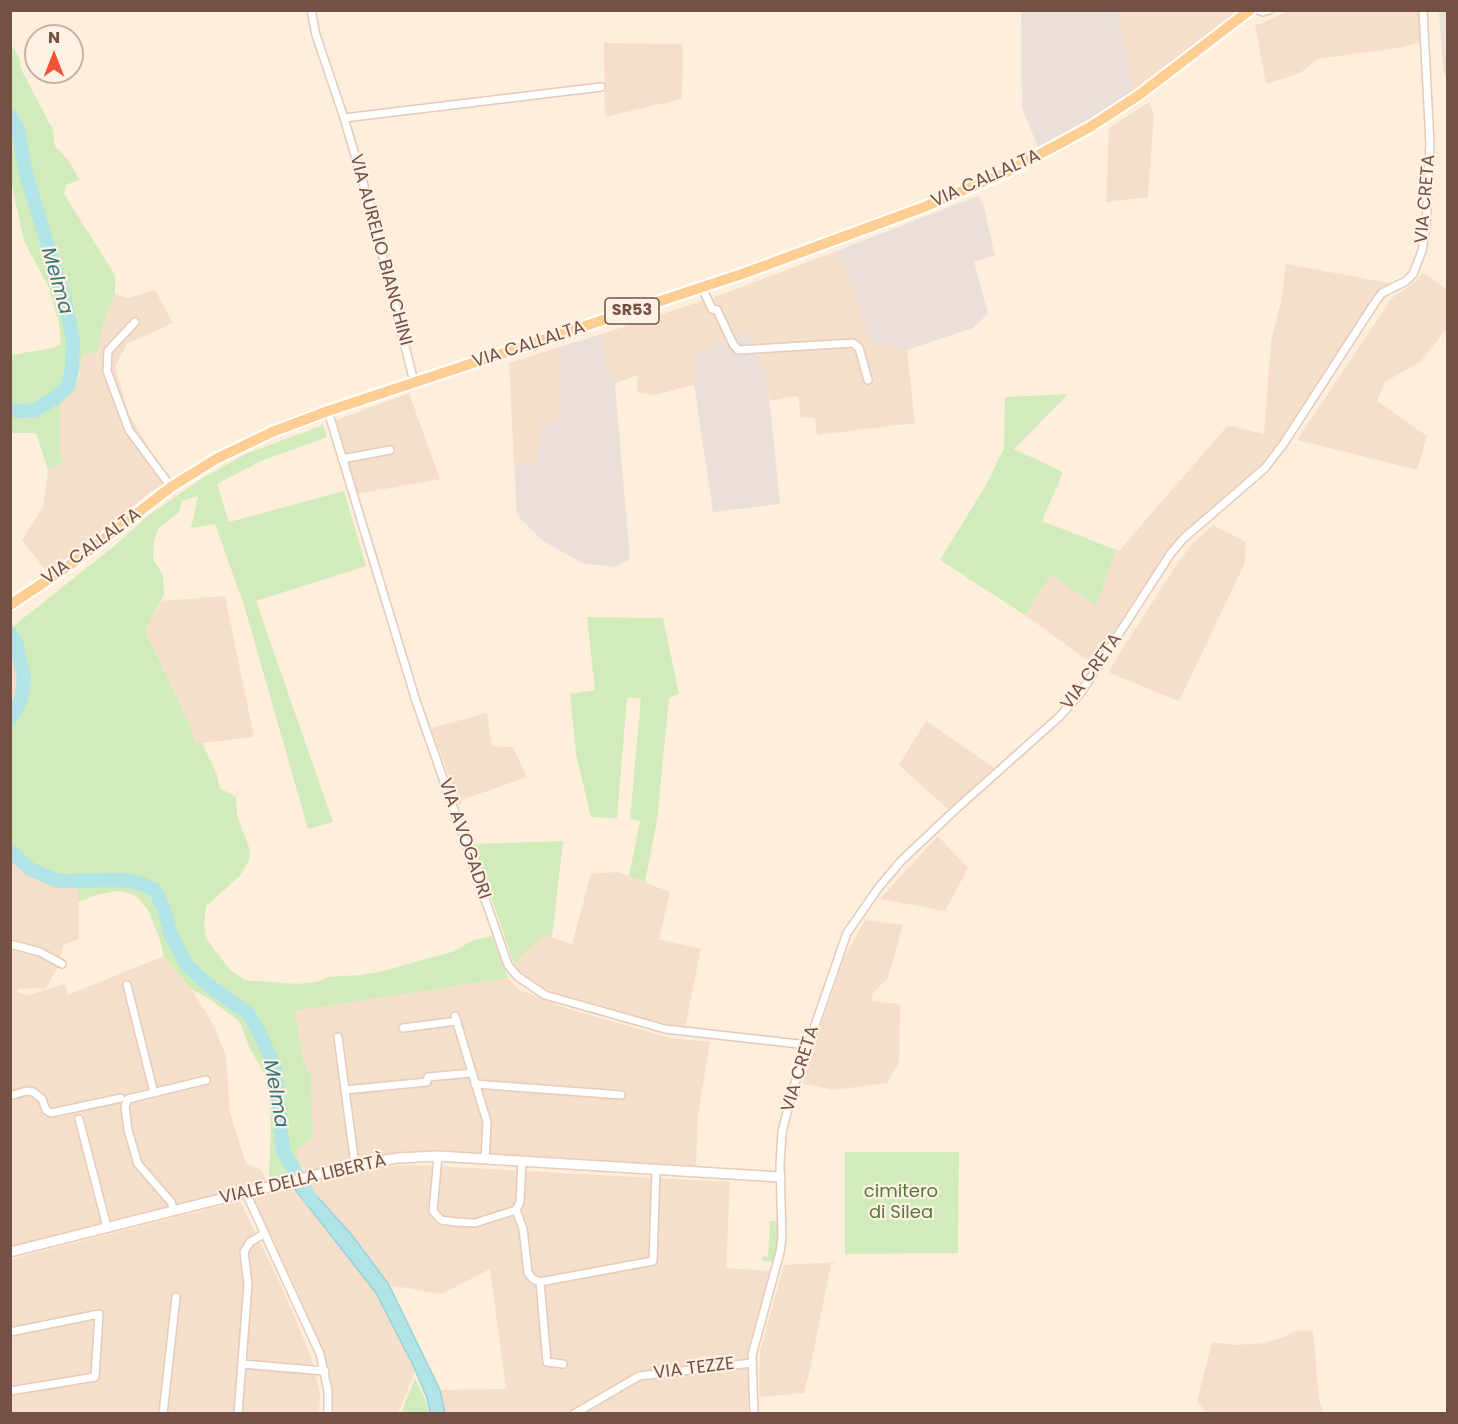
<!DOCTYPE html>
<html>
<head>
<meta charset="utf-8">
<style>
  body { margin:0 }
  #map { position:relative; width:1458px; height:1424px; overflow:hidden; background:#feeedc; font-family:Poppins,sans-serif }
  canvas { display:block }
  .frame { position:absolute; inset:0; border:12px solid #745144; pointer-events:none }
  .north { position:absolute; left:24px; top:24px; width:60px; height:60px; box-sizing:border-box; background:#fff2e4; border:2px solid #c7b2a4; border-radius:50%; rotate:0deg; font-size:16px; font-weight:700; line-height:24px; text-align:center; color:#745144 }
  .north::after { content:''; display:block; margin:auto; width:21px; height:27px; background:#f15338; clip-path:polygon(50% 0,100% 100%,50% 72%,0 100%) }
</style>
</head>
<body>
<div id="map">
<canvas width="1458" height="1424"></canvas>
<div class="frame"></div>
<div class="north">N</div>
</div>
<script>
const ctx = document.querySelector('canvas').getContext('2d');
ctx.lineJoin = 'round';
function fillPath(path, color) {
  ctx.fillStyle = color;
  ctx.fill(path, 'evenodd');
}
function poly(rows) {
  const path = new Path2D();
  for (const r of rows) {
    path.moveTo(r[0], r[1]);
    for (let i = 2; i < r.length; i += 2) path.lineTo(r[i], r[i + 1]);
  }
  return path;
}
function strokePath(path, color, width, dash) {
  ctx.strokeStyle = color;
  ctx.lineWidth = width;
  ctx.lineCap = dash ? 'butt' : 'round';
  ctx.setLineDash(dash || []);
  ctx.stroke(path);
}
function label(font, color, halo, rows, align = 'center') {
  ctx.font = font + ' Poppins,sans-serif';
  ctx.lineWidth = 4.5;
  ctx.setLineDash([]);
  ctx.textBaseline = 'middle';
  ctx.strokeStyle = halo;
  ctx.fillStyle = color;
  for (const [text, x, y, turn = 0] of rows) {
    ctx.save();
    ctx.translate(x, y);
    ctx.rotate((+turn || 0) * Math.PI / 180);
    ctx.textAlign = isNaN(turn) ? turn : align;
    if (halo) ctx.strokeText(text, 0, 0);
    ctx.fillText(text, 0, 0);
    ctx.restore();
  }
}
const residential = poly([
  [1243,10,1150,82,1133,93,1117,11],
  [1288,11,1421,11,1423,42,1398,48,1318,59,1300,73,1266,84,1255,24,1261,24],
  [604,43,683,44,682,99,605,117],
  [1149,102,1154,114,1148,197,1106,202,1109,128],
  [839,250,872,341,907,350,915,423,817,435,815,418,801,418,798,396,770,401,767,377,696,384,656,395,637,392,638,375,614,384,605,358,602,334,723,294],
  [1286,264,1390,283,1383,290,1279,448,1262,467,1184,536,1098,664,1084,658,1025,615,1051,575,1096,604,1116,550,1119,551,1228,425,1264,434,1271,341,1281,301],
  [1423,273,1447,289,1447,328,1421,361,1385,382,1377,401,1427,436,1417,470,1297,440,1392,298,1411,285],
  [155,290,173,323,127,344,115,367,129,414,159,465,170,480,152,491,48,573,22,540,43,507,48,470,62,463,60,454,60,403,79,378,83,355,97,351,104,321,115,294,127,298],
  [559,347,560,420,541,425,538,463,514,464,509,363],
  [409,393,440,479,357,494,334,421],
  [1213,525,1246,542,1245,563,1179,701,1110,673,1109,670,1175,567,1192,544],
  [225,596,254,737,195,744,190,725,145,629,162,601],
  [12,639,20,659,22,676,19,697,11,714],
  [487,713,492,746,513,747,527,777,462,800,460,806,431,728],
  [926,721,995,768,949,810,899,765],
  [938,836,968,868,945,911,880,899],
  [10,856,20,865,59,884,74,885,78,891,79,939,63,945,58,967,46,988,18,989,18,992,29,995,65,984,68,995,164,956,191,989,213,1024,226,1056,230,1112,246,1164,261,1170,267,1182,11,1247],
  [618,872,670,892,659,940,701,948,685,1028,650,1020,553,992,524,979,515,969,514,964,544,935,572,944,591,874],
  [865,920,903,925,888,978,873,993,871,1001,900,1004,899,1063,887,1083,834,1090,803,1084,812,1051,845,956],
  [508,978,518,989,568,1009,671,1038,710,1042,698,1116,696,1168,415,1153,378,1155,303,1173,296,1151,313,1136,311,1076,303,1060,295,1011],
  [415,1165,730,1182,726,1268,771,1271,748,1349,748,1413,445,1413,440,1390,506,1389,490,1269,442,1294,389,1285,351,1234,313,1192,308,1184,380,1167],
  [294,1188,376,1293,413,1365,415,1372,398,1413,331,1413,330,1376,325,1358,297,1291,252,1198],
  [240,1201,286,1296,313,1362,320,1394,319,1413,11,1414,11,1259],
  [837,1262,831,1264,810,1369,804,1393,759,1397,760,1351,784,1265],
  [1313,1330,1319,1399,1323,1413,1206,1413,1197,1401,1212,1342,1236,1345,1264,1343,1284,1337,1295,1331]
]);
const industrial = poly([
  [1021,11,1117,11,1133,93,1080,126,1039,149,1022,108],
  [1439,11,1447,11,1447,81,1443,69],
  [978,196,984,207,995,256,974,261,988,314,973,328,907,350,872,341,839,250],
  [747,332,767,377,780,504,713,512,694,384,697,383,696,356],
  [602,334,605,358,615,384,630,559,615,567,582,563,543,541,517,515,514,464,537,463,541,425,560,420,559,347]
]);
const green = poly([
  [11,44,19,57,21,69,53,130,55,146,69,161,79,180,66,185,64,194,115,275,115,294,104,321,97,352,83,355,76,386,70,396,60,403,60,454,62,463,48,470,36,433,11,433,11,355,53,348,61,344,59,323,49,288,24,241,11,182],
  [1068,394,1014,449,1063,472,1042,521,1116,550,1096,605,1051,575,1025,615,940,560,986,485,1004,448,1005,397],
  [323,425,327,437,261,461,217,484,229,522,344,491,366,566,256,601,333,822,308,829,244,605,215,524,191,528,198,496,182,501,179,512,158,529,154,540,153,559,163,575,164,595,145,630,190,725,195,743,202,743,217,775,220,788,236,797,237,816,250,850,249,860,240,876,206,906,204,925,206,938,229,969,245,980,297,984,317,982,328,977,360,975,379,972,452,952,474,940,492,936,508,978,295,1011,303,1060,311,1076,313,1136,296,1151,303,1173,267,1182,269,1177,271,1126,269,1094,263,1071,250,1049,239,1021,208,998,191,989,164,956,160,940,148,910,139,899,130,893,117,891,93,896,78,902,78,891,74,885,59,884,42,879,20,865,11,856,11,714,19,697,22,676,20,659,11,640,11,628,113,547,149,515,201,479,248,453],
  [587,617,663,618,679,694,669,698,657,820,645,882,629,876,640,821,630,819,641,698,627,698,617,818,591,817,576,754,570,694,595,690],
  [563,841,552,937,544,935,514,964,473,844],
  [845,1152,959,1152,958,1253,845,1254],
  [770,1221,778,1221,778,1238,774,1262,762,1261,763,1256,768,1257],
  [415,1378,425,1399,428,1413,401,1413]
]);
const water = poly([
  [308,1184,313,1192,351,1234,389,1285,440,1390,445,1413,430,1413,427,1398,413,1365,376,1293,294,1188,308,1184]
]);
const river = poly([
  [10,115,18,129,26,174,66,305,73,341,72,368,68,386,55,398,35,410,18,411,10,409],
  [10,633,16,642,24,679,21,699,10,720],
  [10,851,30,869,58,881,123,880,140,883,155,890,164,909,171,935,186,964,207,984,249,1014,261,1036,275,1068,283,1151,311,1199]
]);
const street = poly([
  [311,10,316,35,344,118,371,209,414,382],
  [1258,10,1263,12,1269,10],
  [344,118,601,87],
  [702,288,712,309,717,310,733,344,738,350,853,343,859,348,868,380],
  [135,322,108,351,107,371,129,430,171,487],
  [328,411,416,701,508,965,517,976,545,995,665,1029,808,1045],
  [342,459,390,450],
  [10,944,40,952,62,964],
  [127,985,154,1093],
  [455,1016,487,1122,485,1159],
  [403,1028,457,1021],
  [338,1037,355,1165],
  [475,1084,621,1095],
  [345,1090,427,1082,428,1077,472,1073],
  [10,1096,26,1091,33,1092,42,1099,46,1110,51,1113,121,1098],
  [79,1119,107,1227],
  [438,1156,433,1211,441,1220,456,1222,475,1223,516,1210,520,1202,522,1162],
  [246,1193,320,1354,328,1391,328,1414],
  [516,1210,523,1229,528,1273,533,1279,540,1282,653,1261,656,1169],
  [174,1211,171,1202,138,1164,128,1130,125,1106,128,1099,206,1080],
  [540,1282,547,1362,563,1364],
  [10,1332,99,1314,95,1377,10,1391],
  [242,1364,325,1371],
  [163,1414,176,1297],
  [238,1414,248,1284,244,1252,250,1242,264,1234],
  [574,1414,639,1376,752,1363],
  [754,1414,752,1355,780,1252,782,1237,780,1165,782,1132,794,1086,847,933,879,887,901,861,956,809,1059,717,1080,694,1171,553,1184,538,1265,468,1284,443,1376,301,1382,293,1406,281,1413,274,1422,251,1426,226,1430,144,1423,10]
]);
const secondary = poly([
  [10,1252,355,1165,398,1158,438,1156,780,1177]
]);
const primary = poly([
  [10,605,73,563,171,487,216,459,272,432,328,411,742,274,924,207,1007,172,1090,127,1139,95,1250,10]
]);
const shields = [
  [632,311,54]
];
const shieldNames = [
  ["SR53",632,311]
];
const streetNames = [
  ["VIA CALLALTA",986,179,-24],
  ["VIA CRETA",1426,199,-85],
  ["VIA AURELIO BIANCHINI",380,250,75],
  ["VIA CALLALTA",529,345,-18],
  ["VIA CALLALTA",92,547,-36],
  ["VIA CRETA",1092,672,-54],
  ["VIA AVOGADRI",464,839,71],
  ["VIA CRETA",801,1069,-73],
  ["VIALE DELLA LIBERTÀ",303,1180,-13],
  ["VIA TEZZE",694,1369,-7]
];
const parkNames = [
  ["cimitero",901,1192],
  ["di Silea",901,1213]
];
const waterNames = [
  ["Melma",56,281,74],
  ["Melma",275,1094,80]
];
fillPath(residential, '#f6dfca');
fillPath(industrial, '#eae0d9');
fillPath(green, '#d2ebbb');
fillPath(water, '#b0e4e7');
strokePath(water, '#96d4da', 1.5);
strokePath(river, '#b0e4e7', 14);
strokePath(street, '#e3cbbb', 10);
strokePath(secondary, '#e9cbb8', 12);
strokePath(primary, '#fff', 14);
strokePath(street, '#fff', 7);
strokePath(secondary, '#fff', 9);
strokePath(primary, '#ffce92', 10);
for (const [x, y, w] of shields) {
  const box = new Path2D();
  box.roundRect(x - w / 2, y - 13, w, 26, 4.5);
  ctx.fillStyle = '#fff2e4';
  ctx.fill(box);
  strokePath(box, '#745144', 1.5);
}
label('bold 16px', '#745144', null, shieldNames);
label('18px', '#745144', '#fff2e4', streetNames);
label('18px', '#537a3b', '#fff2e4', parkNames);
label('italic 20px', '#37757b', '#fff2e4', waterNames);
</script>
</body>
</html>
